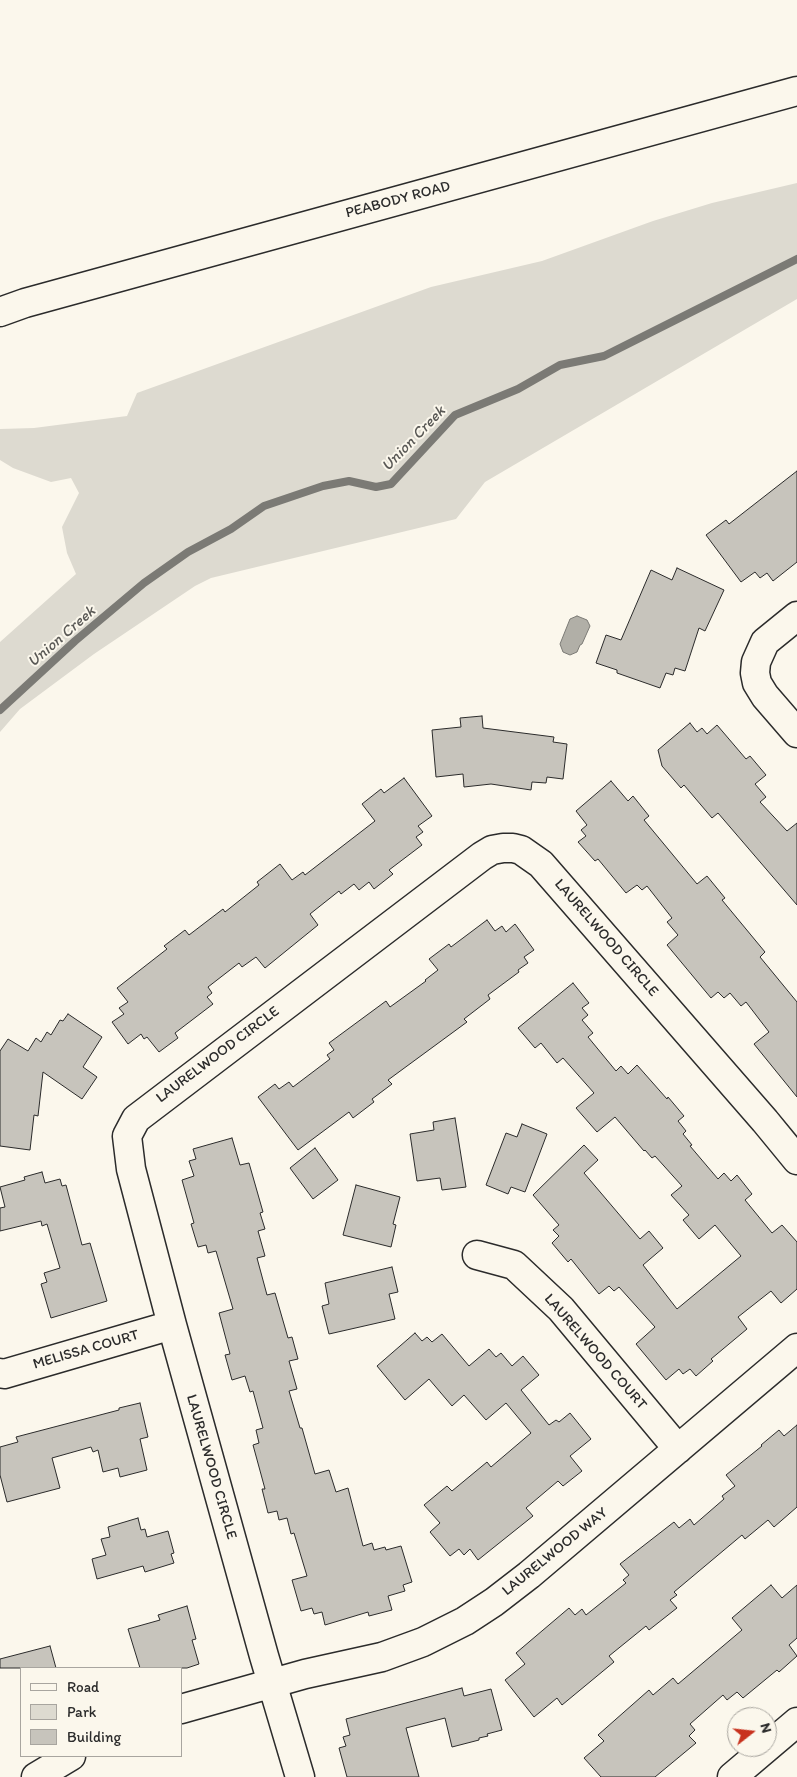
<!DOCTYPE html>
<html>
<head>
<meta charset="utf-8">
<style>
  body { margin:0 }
  #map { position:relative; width:797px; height:1777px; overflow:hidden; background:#fbf7ec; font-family:Itim,sans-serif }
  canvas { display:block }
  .legend { position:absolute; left:20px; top:1667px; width:162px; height:90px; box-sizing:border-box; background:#fbf7ec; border:1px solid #a8a59f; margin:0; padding:6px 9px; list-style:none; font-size:15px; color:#2b2b2b }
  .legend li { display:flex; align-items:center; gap:10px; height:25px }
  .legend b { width:25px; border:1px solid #a8a59f }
  .north { position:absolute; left:727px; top:1707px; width:50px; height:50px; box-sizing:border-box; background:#fbf7ec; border:1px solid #a8a59f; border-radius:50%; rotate:74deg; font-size:14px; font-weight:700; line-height:20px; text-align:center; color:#2b2b2b }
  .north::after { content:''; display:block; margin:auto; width:18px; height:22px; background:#c8321e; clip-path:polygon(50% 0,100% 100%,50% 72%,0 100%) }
</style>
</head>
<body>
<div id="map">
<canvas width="797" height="1777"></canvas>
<ul class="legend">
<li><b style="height:6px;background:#fbf7ec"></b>Road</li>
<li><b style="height:14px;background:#dddad0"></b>Park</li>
<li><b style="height:14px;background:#c7c4bc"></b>Building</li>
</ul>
<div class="north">N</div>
</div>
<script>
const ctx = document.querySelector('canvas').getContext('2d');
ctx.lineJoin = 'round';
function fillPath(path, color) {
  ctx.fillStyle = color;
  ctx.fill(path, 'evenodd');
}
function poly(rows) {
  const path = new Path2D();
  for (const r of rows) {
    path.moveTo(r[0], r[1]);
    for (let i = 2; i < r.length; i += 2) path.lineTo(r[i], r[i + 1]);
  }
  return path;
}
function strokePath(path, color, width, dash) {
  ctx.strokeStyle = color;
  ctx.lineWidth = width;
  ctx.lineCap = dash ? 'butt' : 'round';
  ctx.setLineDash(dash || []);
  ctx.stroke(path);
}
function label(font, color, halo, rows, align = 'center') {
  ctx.font = font + ' Itim,sans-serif';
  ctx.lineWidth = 4;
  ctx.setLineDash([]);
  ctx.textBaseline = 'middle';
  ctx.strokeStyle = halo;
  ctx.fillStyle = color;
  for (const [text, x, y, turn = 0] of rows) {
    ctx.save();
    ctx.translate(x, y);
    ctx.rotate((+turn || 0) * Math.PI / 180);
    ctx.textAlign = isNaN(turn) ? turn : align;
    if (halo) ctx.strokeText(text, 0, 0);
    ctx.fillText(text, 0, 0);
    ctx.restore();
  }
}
const green = poly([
  [797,183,797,299,485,482,456,519,211,578,195,586,94,654,20,709,0,732,0,642,76,574,67,553,62,527,79,493,71,478,51,482,13,468,0,460,0,429,34,428,127,416,137,393,431,287,542,261,653,221,712,203]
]);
const water = poly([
  [577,616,587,620,590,626,582,644,580,645,577,652,570,655,563,652,560,644,570,619,577,616]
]);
const stream = poly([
  [0,710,75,641,144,583,188,552,231,529,264,506,323,486,349,481,376,487,391,484,455,415,518,389,560,365,604,356,797,259]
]);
const building = poly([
  [797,471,797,562,773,581,767,573,760,578,755,572,741,582,706,535,726,520,729,524,797,471],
  [677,568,724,590,705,631,699,628,685,671,675,668,673,675,666,673,660,688,617,673,617,670,596,663,606,635,621,640,651,570,672,580,677,568],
  [482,716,483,728,554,737,553,742,567,744,563,779,547,777,546,783,532,782,531,790,491,784,464,787,463,774,436,777,432,730,461,727,460,718,482,716],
  [690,723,697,732,702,728,707,734,717,725,746,759,750,756,766,775,755,784,766,797,760,802,787,831,797,823,797,905,718,813,712,818,684,785,681,788,662,766,658,750,690,723],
  [404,778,432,816,418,826,423,832,416,837,422,845,389,870,393,874,374,889,369,882,359,890,354,884,341,894,339,891,310,914,318,925,265,968,256,957,242,967,239,963,208,987,212,993,207,997,213,1004,175,1033,178,1038,159,1052,147,1037,144,1039,141,1034,128,1044,112,1022,124,1014,119,1008,128,1002,117,988,167,949,164,946,185,930,189,935,223,909,225,912,259,885,257,882,280,864,292,880,303,872,305,875,375,821,362,804,381,789,384,793,404,778],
  [611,781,628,801,633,796,649,816,644,820,697,884,707,876,725,898,722,900,765,952,760,957,797,1002,797,1097,754,1044,769,1032,746,1002,741,1006,730,993,724,998,718,992,711,998,667,945,678,935,667,922,672,918,647,886,642,890,637,885,626,893,598,859,595,861,578,842,586,836,581,830,587,825,576,811,611,781],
  [487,920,495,931,502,926,506,932,515,924,534,950,524,957,528,963,518,970,519,972,488,995,490,999,464,1019,467,1022,388,1080,392,1084,372,1099,374,1102,353,1118,349,1112,298,1150,258,1097,275,1084,279,1089,289,1082,293,1087,330,1059,327,1055,334,1050,329,1043,386,1001,390,1007,426,981,425,980,438,970,429,959,449,944,451,947,487,920],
  [573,983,589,1003,582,1008,588,1015,582,1020,593,1033,588,1037,616,1071,621,1066,628,1074,637,1065,667,1099,668,1097,684,1116,678,1121,686,1131,683,1134,692,1145,690,1146,718,1179,724,1173,731,1181,737,1175,752,1194,745,1200,772,1233,782,1225,797,1242,797,1289,781,1303,771,1291,738,1317,747,1329,711,1359,713,1361,696,1376,690,1369,683,1374,679,1369,666,1380,636,1344,655,1327,619,1287,614,1291,609,1286,599,1294,571,1259,568,1262,552,1243,559,1236,553,1230,559,1225,533,1195,584,1145,598,1160,584,1173,640,1239,649,1231,663,1248,643,1265,677,1309,741,1256,715,1225,699,1239,683,1220,689,1215,671,1195,682,1186,655,1156,652,1158,645,1150,644,1151,615,1117,597,1132,576,1108,594,1093,563,1058,557,1063,541,1043,535,1048,518,1028,573,983],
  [68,1014,102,1037,83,1067,97,1077,82,1099,43,1072,38,1116,34,1115,30,1150,0,1146,0,1051,8,1039,28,1051,36,1038,41,1042,47,1032,51,1035,60,1020,63,1021,68,1014],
  [455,1118,466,1187,442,1190,440,1178,417,1181,410,1134,434,1130,433,1122,455,1118],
  [522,1124,547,1134,525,1192,511,1187,508,1194,486,1185,506,1133,517,1137,522,1124],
  [232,1138,240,1165,249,1163,263,1212,260,1213,265,1229,258,1231,265,1256,257,1258,267,1295,275,1293,288,1338,292,1337,298,1359,289,1361,297,1389,289,1391,300,1428,302,1428,315,1474,329,1470,336,1492,348,1488,363,1546,372,1543,374,1550,385,1547,386,1550,401,1546,412,1582,403,1585,405,1591,388,1596,392,1610,369,1616,368,1612,325,1625,322,1612,314,1614,312,1608,301,1611,292,1580,307,1576,294,1533,291,1534,287,1518,279,1520,277,1511,268,1513,262,1489,265,1489,253,1445,259,1443,256,1430,263,1428,253,1391,250,1392,245,1376,232,1380,225,1355,230,1354,219,1313,233,1309,216,1251,208,1253,206,1245,198,1247,191,1224,194,1223,182,1180,194,1176,189,1161,196,1159,193,1149,232,1138],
  [315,1148,338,1180,313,1199,290,1168,315,1148],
  [42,1172,45,1183,60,1179,62,1186,66,1185,82,1245,90,1243,107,1301,51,1318,41,1284,47,1282,44,1273,60,1268,47,1224,42,1226,41,1221,0,1231,0,1208,5,1207,0,1187,25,1180,24,1177,42,1172],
  [356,1185,400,1197,393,1224,396,1225,391,1247,343,1235,356,1185],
  [392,1267,398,1292,389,1294,395,1319,329,1334,322,1306,329,1304,325,1283,392,1267],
  [415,1333,422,1341,427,1337,432,1342,442,1334,469,1366,489,1349,496,1357,501,1353,512,1366,523,1356,539,1375,521,1390,549,1425,556,1420,559,1422,570,1413,591,1439,570,1456,582,1471,563,1486,558,1481,526,1508,533,1516,478,1560,470,1549,464,1555,459,1549,450,1556,430,1532,440,1523,424,1505,447,1486,452,1491,487,1462,491,1467,531,1433,506,1403,486,1420,464,1395,452,1406,429,1379,405,1400,377,1366,415,1333],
  [140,1403,148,1437,140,1439,147,1470,120,1477,118,1468,103,1472,98,1450,93,1452,91,1447,52,1458,60,1488,7,1502,0,1475,0,1447,18,1442,16,1437,119,1410,119,1408,140,1403],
  [797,1425,797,1507,774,1527,768,1520,745,1539,742,1535,674,1592,677,1595,670,1600,677,1608,649,1630,646,1626,609,1656,614,1662,562,1705,557,1698,534,1717,505,1680,525,1664,516,1653,569,1608,575,1615,582,1609,586,1615,626,1583,623,1580,629,1575,620,1564,674,1522,679,1528,690,1519,694,1525,724,1499,722,1496,735,1486,726,1475,762,1446,761,1445,779,1430,784,1436,797,1425],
  [138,1518,141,1530,145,1529,147,1537,168,1531,174,1553,171,1554,174,1563,145,1572,143,1566,97,1579,92,1559,106,1555,101,1539,110,1537,108,1527,138,1518],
  [771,1585,782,1598,797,1585,797,1638,789,1645,797,1656,779,1672,777,1670,743,1698,737,1692,727,1700,723,1695,690,1724,695,1730,689,1736,696,1743,655,1777,601,1777,584,1758,604,1741,598,1735,649,1690,653,1695,673,1678,678,1684,742,1630,732,1618,771,1585],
  [187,1606,196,1639,192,1640,199,1664,187,1668,140,1668,128,1629,160,1620,158,1615,187,1606],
  [50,1646,56,1668,0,1668,0,1659,50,1646],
  [462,1688,464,1696,491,1689,502,1730,487,1734,488,1736,479,1738,479,1740,452,1747,445,1718,406,1728,419,1777,347,1777,339,1748,346,1746,343,1737,350,1735,346,1719,462,1688]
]);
const minor = poly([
  [797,616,765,642,756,662,755,673,757,683,765,696,797,733],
  [477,1255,514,1265,561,1309,678,1449],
  [0,1373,4,1374,172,1325],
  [181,1709,305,1674,382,1657,423,1642,465,1621,494,1602,529,1575,797,1348],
  [36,1777,71,1756],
  [300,1777,264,1656,172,1325,131,1169,127,1136,136,1119,482,856,492,850,503,848,513,848,521,850,541,864,765,1121,797,1160],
  [732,1777,797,1722]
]);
const major = poly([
  [0,312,25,303,797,91]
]);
const streetNames = [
  ["PEABODY ROAD",398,200,-15],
  ["LAURELWOOD CIRCLE",606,938,49],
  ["LAURELWOOD CIRCLE",218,1055,-37],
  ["MELISSA COURT",86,1350,-16],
  ["LAURELWOOD COURT",595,1352,49],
  ["LAURELWOOD CIRCLE",211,1467,74],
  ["LAURELWOOD WAY",555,1552,-39]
];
const waterNames = [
  ["Union Creek",414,439,-46],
  ["Union Creek",62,637,-41]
];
fillPath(green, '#dddad0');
fillPath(water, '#b1afa7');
strokePath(water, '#7b7a75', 1);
strokePath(stream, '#7b7a75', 8);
fillPath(building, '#c7c4bc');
strokePath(building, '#2b2b2b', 1);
strokePath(minor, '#2b2b2b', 31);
strokePath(major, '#2b2b2b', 31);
strokePath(minor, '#fbf7ec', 28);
strokePath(major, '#fbf7ec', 28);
label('15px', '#2b2b2b', '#fbf7ec', streetNames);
label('italic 16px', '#5a5956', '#fbf7ec', waterNames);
</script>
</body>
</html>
